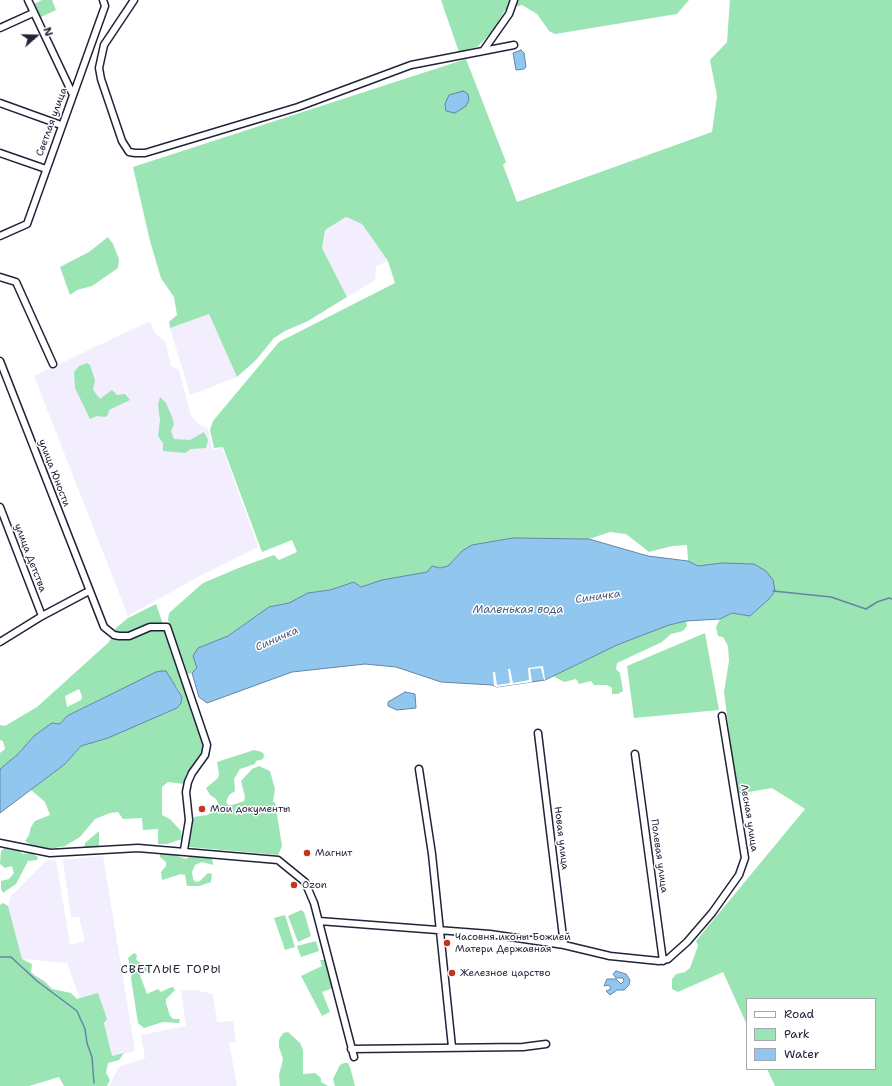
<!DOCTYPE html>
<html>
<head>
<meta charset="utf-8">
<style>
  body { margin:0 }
  #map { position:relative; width:892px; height:1086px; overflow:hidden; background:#fff; font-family:"Shantell Sans",sans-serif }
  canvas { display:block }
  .legend { position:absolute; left:746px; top:998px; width:130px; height:72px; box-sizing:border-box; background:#fff; border:1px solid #a7a7b1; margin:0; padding:5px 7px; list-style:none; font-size:12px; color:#22223b }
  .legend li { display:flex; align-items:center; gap:8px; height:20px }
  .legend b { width:20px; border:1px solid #a7a7b1 }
  .north { position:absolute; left:16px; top:16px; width:40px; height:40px; -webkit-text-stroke:3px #fff; paint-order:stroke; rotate:70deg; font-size:11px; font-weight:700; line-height:16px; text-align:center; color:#22223b }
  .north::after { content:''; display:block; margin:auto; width:14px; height:18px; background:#22223b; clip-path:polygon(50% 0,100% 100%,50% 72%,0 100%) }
</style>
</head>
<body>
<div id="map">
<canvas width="892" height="1086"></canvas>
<ul class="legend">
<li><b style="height:5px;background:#fff"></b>Road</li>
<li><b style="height:11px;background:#9be4b3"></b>Park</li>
<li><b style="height:11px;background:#91c7ef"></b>Water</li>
</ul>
<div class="north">N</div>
</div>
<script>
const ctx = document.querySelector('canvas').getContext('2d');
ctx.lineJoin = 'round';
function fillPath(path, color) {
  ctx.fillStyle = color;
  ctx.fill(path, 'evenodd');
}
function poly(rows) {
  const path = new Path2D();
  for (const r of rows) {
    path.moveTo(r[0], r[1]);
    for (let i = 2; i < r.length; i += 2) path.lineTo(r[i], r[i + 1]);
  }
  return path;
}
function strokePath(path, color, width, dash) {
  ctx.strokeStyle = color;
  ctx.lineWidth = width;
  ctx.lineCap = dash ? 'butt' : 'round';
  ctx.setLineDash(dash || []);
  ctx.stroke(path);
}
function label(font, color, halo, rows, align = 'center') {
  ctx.font = font + ' "Shantell Sans",sans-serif';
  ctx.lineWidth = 3;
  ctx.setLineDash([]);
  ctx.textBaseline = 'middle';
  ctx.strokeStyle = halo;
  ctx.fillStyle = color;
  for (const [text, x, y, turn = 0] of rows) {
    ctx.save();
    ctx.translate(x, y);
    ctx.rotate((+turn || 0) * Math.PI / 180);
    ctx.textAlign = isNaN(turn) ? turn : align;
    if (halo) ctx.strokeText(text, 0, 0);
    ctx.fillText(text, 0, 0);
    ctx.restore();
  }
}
const built = poly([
  [346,217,362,224,388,261,376,266,375,280,347,297,322,248,325,230],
  [209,314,237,377,190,395,170,328],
  [150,321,155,333,165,341,171,366,179,370,191,416,199,425,207,427,213,450,222,447,258,547,196,578,128,616,34,376],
  [103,856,135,1051,112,1057,98,993,80,999,67,963,22,959,8,907,10,897,46,861,56,860,70,945,85,941,79,917,71,917,63,860],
  [195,990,213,994,217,1022,233,1021,236,1042,229,1043,237,1086,109,1086,119,1067,145,1058,141,1035,186,1026,181,991]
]);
const green = poly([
  [42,0,52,0,56,10,39,18,32,5],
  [441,0,689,0,677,14,555,34,549,31,537,14,522,5,505,10,493,31,477,47,459,52],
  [730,0,892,0,892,1086,775,1086,767,1069,875,1069,875,999,747,999,747,1025,723,972,678,992,672,989,672,979,676,974,685,972,690,968,698,946,696,941,805,809,772,788,737,794,724,692,729,661,728,646,723,637,718,636,716,627,720,619,732,613,750,616,769,599,775,591,754,564,722,563,698,566,688,561,687,545,672,546,649,552,626,534,610,532,589,539,513,538,473,545,462,551,448,566,427,572,382,580,361,587,354,582,330,590,308,593,289,603,269,607,228,636,198,648,197,668,192,673,188,674,168,620,169,613,203,583,241,567,274,555,279,560,297,552,292,540,262,552,223,447,214,448,210,430,213,421,279,342,395,283,388,261,362,224,346,217,325,230,322,248,347,297,308,321,285,331,274,338,256,360,237,377,209,314,170,328,169,322,177,315,174,297,161,278,150,241,133,167,466,59,506,162,503,165,517,202,712,132,717,96,710,60,727,42],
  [108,237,113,244,119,259,118,268,92,286,77,290,70,295,60,267,89,252],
  [87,363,90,365,95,380,93,390,100,399,112,390,117,395,125,394,130,400,109,410,108,415,105,417,97,416,90,419,75,388,74,372,79,366],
  [160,397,166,403,172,417,174,424,171,431,174,439,190,440,204,432,208,440,206,448,191,449,185,453,163,451,163,443,158,436,160,420,158,405],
  [156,604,204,743,203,750,186,775,184,784,168,782,162,787,162,815,170,819,181,831,182,839,167,844,158,844,158,829,143,830,142,818,123,819,118,812,110,813,95,819,80,837,65,846,49,849,32,846,25,841,29,835,31,827,35,821,50,815,45,802,30,789,65,764,81,746,108,738,150,718,165,714,181,703,182,697,177,687,132,685,115,692,67,716,60,724,35,735,17,755,0,769,0,753,5,749,3,741,0,740,0,725,5,726,37,707,109,642,116,628,128,618],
  [79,689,82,696,81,700,67,707,65,696],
  [686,621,687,626,683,631,671,634,662,642,617,663,616,669,620,673,623,691,618,694,612,694,612,688,607,685,594,685,591,681,579,684,576,679,564,682,553,676,617,645,669,625],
  [705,633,719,710,634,718,627,666],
  [254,750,262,752,264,755,263,759,256,761,255,764,240,769,234,779,235,791,229,795,226,802,228,805,232,805,244,801,245,797,241,781,252,769,259,766,270,771,275,789,273,802,275,802,282,846,278,855,189,847,194,817,207,815,220,807,216,799,210,795,206,788,218,778,219,774,217,762],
  [99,831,99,846,84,849,85,843],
  [4,848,19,851,23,854,31,853,38,857,37,860,28,861,16,884,3,893,1,889,1,881,9,879,14,873,12,866,5,868,0,864,1,851],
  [164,851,186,859,193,854,212,857,213,865,202,862,195,865,192,872,193,879,196,882,200,881,208,873,212,874,211,882,199,886,187,886,185,875,181,874,162,880,161,872,166,866,166,862,160,857,160,853],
  [3,903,8,906,22,959,32,964,31,972,34,975,44,981,52,989,71,993,77,999,98,993,107,1019,104,1023,112,1056,124,1053,119,1060,108,1063,106,1073,110,1080,107,1086,64,1086,59,1077,29,1086,0,1086,0,905],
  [301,910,304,912,311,936,298,942,288,916],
  [285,915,295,947,285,950,274,918],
  [316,941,319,951,301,957,297,946],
  [134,953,137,955,136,959,141,964,149,965,151,969,140,975,147,994,158,989,161,992,169,988,173,987,175,990,166,999,166,1003,170,1016,173,1019,180,1019,179,1023,163,1022,144,1028,138,1023,131,978,132,974,128,958],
  [320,960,325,960,327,962,333,988,322,992,330,1012,322,1016,301,976,322,966],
  [288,1032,300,1043,303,1050,303,1074,315,1073,321,1078,321,1082,328,1086,280,1086,279,1075,283,1059,279,1047,279,1040,283,1033],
  [344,1063,348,1063,350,1067,355,1086,335,1086,333,1079,340,1065]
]);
const water = poly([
  [521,50,524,53,526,67,524,69,516,70,513,53,521,50],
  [463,91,468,94,469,100,466,106,455,113,446,111,445,104,449,95,463,91],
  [513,538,589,539,648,556,688,561,698,566,722,563,754,564,766,571,773,580,775,591,769,599,750,616,732,613,720,619,686,621,669,625,617,645,545,680,497,687,492,685,441,682,396,667,365,664,292,672,207,703,199,697,192,673,197,668,193,656,198,648,228,636,269,607,289,603,308,593,330,590,354,582,361,587,382,580,427,572,432,566,440,568,448,566,462,551,472,545,513,538],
  [162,671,166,671,182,697,181,703,177,708,108,738,81,746,65,764,0,813,0,769,17,755,35,735,52,723,60,724,67,716,156,672,162,671],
  [405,692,415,694,416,708,397,710,388,706,388,702,405,692],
  [616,971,626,974,630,980,629,985,624,990,617,990,610,995,606,991,611,989,609,985,604,986,607,979,616,979,621,984,624,981,623,978,616,978,613,974,616,971]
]);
const pier = poly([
  [543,666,545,680,544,680,541,668,530,669,532,682,497,687,494,686,493,672,495,672,497,685,510,683,508,669,510,669,513,683,529,680,528,668]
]);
const stream = poly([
  [773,591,831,597,866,609,877,602,889,598,892,599],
  [0,957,11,957,37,981,77,1011,85,1029,87,1043,92,1057,94,1083]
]);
const minor = poly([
  [28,0,73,95],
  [134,0,104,45,99,68,101,79,122,141,129,152,135,153,145,153,298,107,411,65,514,45],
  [0,28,33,13],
  [483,51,509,14,514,0],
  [0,103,61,125],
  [0,153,46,169],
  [0,236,27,224,105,6,103,0],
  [0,277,16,282,53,364],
  [0,361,104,627,114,635,119,636,129,636,150,627,167,627,207,745,205,755,192,773,188,782,186,792,189,820,184,850],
  [0,507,42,616],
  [0,642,42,616,89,591],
  [538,733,564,945],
  [635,754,663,961],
  [419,769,432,854,452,1047],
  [0,843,50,853,138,848,278,860,305,882,314,903,354,1057],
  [319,921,490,934,564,945,610,956,659,961,668,959,687,942,712,913,739,875,745,858,722,716],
  [351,1049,523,1047,546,1044]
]);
const markers = [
  [202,809,4,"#c8321e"],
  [307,853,4,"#c8321e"],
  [294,885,4,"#c8321e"],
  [447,943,4,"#c8321e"],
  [452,973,4,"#c8321e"]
];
const streetNames = [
  ["Светлая улица",52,122,-70],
  ["улица Юности",54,473,69],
  ["улица Детства",30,558,69],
  ["Лесная улица",749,818,81],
  ["Новая улица",561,838,83],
  ["Полевая улица",659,856,82]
];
const poiNames = [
  ["Мои документы",210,809],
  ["Магнит",315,853],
  ["Ozon",302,885],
  ["Часовня иконы Божией",455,937],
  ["Матери Державная",455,949],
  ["Железное царство",460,973]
];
const waterNames = [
  ["Синичка",598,597,-8],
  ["Маленькая вода",518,610],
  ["Синичка",277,639,-24]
];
const quarterNames = [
  ["СВЕТЛЫЕ ГОРЫ",171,970]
];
fillPath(built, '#f2eefd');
fillPath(green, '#9be4b3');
fillPath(water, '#91c7ef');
strokePath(water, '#6585a7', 1);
fillPath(pier, '#fff');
strokePath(stream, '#6585a7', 1.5);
strokePath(minor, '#22223b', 9);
strokePath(minor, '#fff', 6);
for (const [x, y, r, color] of markers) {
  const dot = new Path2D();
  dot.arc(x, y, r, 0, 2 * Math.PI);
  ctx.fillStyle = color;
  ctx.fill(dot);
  strokePath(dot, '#fff', 1.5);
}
label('10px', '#22223b', '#fff', streetNames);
label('10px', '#22223b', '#fff', poiNames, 'left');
label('italic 11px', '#495c7a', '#fff', waterNames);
ctx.letterSpacing = '1px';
label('12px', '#22223b', '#fff', quarterNames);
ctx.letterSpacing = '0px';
</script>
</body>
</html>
